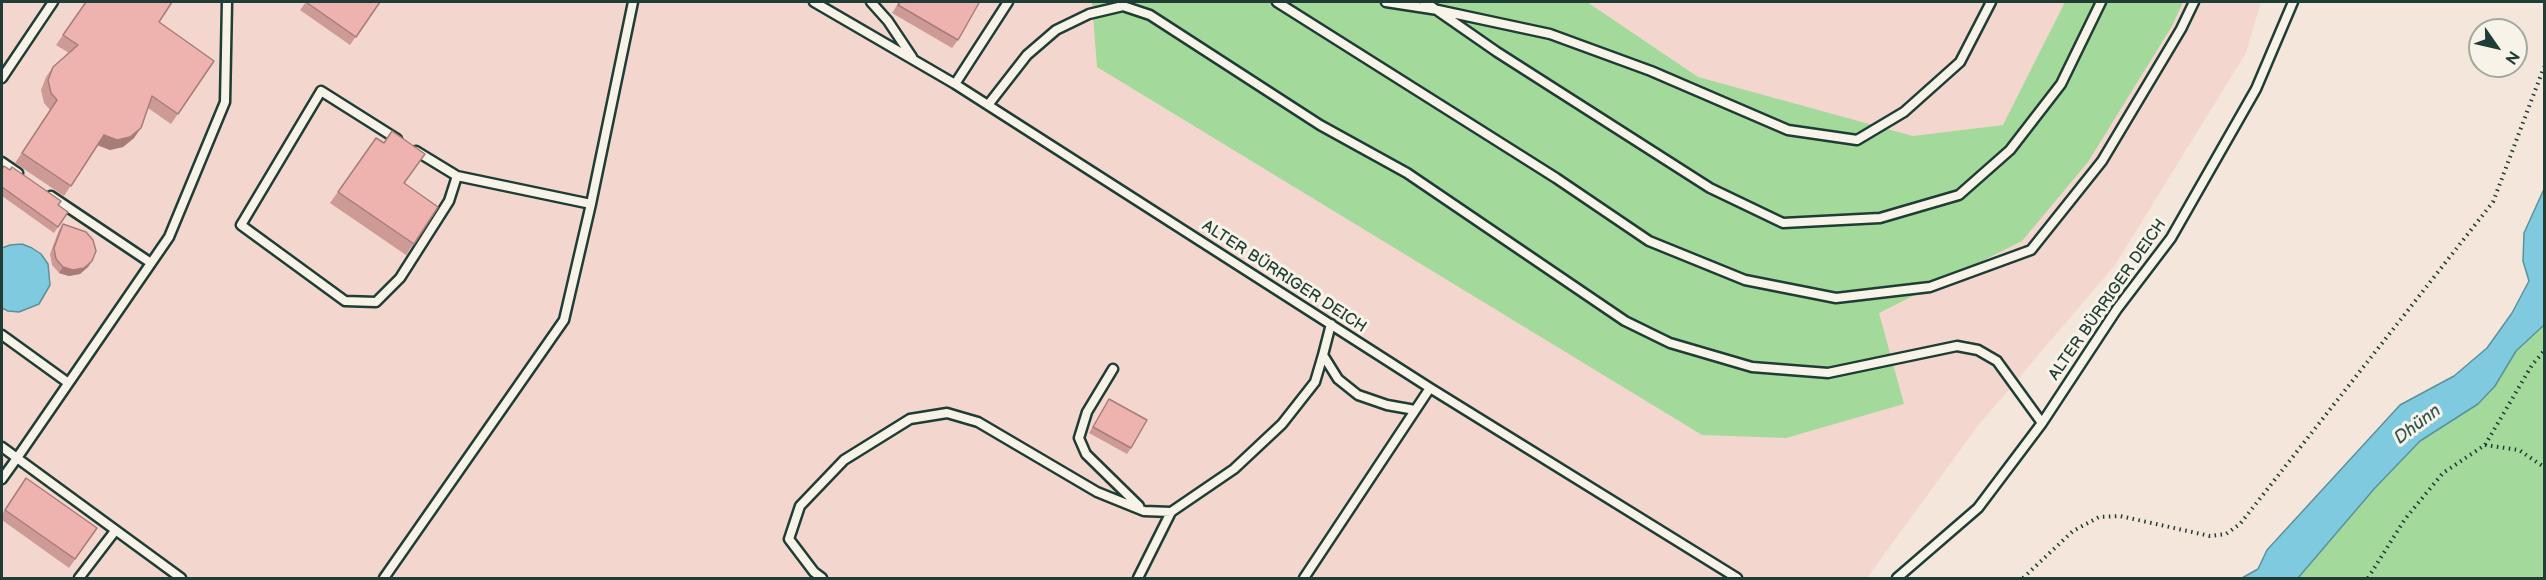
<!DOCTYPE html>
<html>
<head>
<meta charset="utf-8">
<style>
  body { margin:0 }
  #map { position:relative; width:2546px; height:580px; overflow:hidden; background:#f5e6dc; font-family:"Balsamiq Sans",sans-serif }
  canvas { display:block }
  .frame { position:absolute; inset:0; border:3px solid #1f3d34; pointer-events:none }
  .north { position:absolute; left:2468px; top:18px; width:60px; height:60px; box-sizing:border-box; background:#f7f3e8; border:2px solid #a1aaa0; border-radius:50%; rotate:124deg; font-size:16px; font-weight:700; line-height:24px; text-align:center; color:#1f3d34 }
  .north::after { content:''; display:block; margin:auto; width:21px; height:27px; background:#1f3d34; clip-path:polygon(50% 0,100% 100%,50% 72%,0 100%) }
</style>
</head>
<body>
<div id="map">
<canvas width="2546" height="580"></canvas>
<div class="frame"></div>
<div class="north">N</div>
</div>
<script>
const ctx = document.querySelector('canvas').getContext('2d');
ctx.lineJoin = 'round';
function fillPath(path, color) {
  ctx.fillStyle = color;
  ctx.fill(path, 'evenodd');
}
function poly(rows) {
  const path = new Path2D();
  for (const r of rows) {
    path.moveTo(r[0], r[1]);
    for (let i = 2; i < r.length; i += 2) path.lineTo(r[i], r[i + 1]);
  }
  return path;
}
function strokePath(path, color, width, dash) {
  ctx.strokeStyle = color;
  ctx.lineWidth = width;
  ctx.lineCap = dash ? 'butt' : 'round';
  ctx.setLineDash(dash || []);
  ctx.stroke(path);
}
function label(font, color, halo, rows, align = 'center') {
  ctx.font = font + ' "Balsamiq Sans",sans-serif';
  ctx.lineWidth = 6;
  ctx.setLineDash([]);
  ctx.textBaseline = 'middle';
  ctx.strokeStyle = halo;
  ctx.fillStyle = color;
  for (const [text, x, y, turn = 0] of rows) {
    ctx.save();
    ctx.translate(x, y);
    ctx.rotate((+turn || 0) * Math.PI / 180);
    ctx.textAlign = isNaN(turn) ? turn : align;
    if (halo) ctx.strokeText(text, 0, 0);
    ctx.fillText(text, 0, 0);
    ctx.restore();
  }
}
const built = poly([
  [2,2,2261,2,2246,53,2115,265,1977,427,1867,578,2,578]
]);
const green = poly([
  [1092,2,1587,2,1698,77,1913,136,2003,125,2065,2,2183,2,2172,26,2088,162,2022,241,1879,313,1904,404,1786,438,1702,435,1097,67],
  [2544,325,2544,578,2298,578,2374,489,2420,441,2478,404,2495,386,2516,351]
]);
const water = poly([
  [2544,189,2544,325,2516,351,2495,386,2478,404,2420,441,2374,489,2298,578,2242,578,2258,569,2267,550,2400,405,2454,376,2487,348,2512,313,2529,281,2523,261,2524,233,2544,189],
  [22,244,32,248,41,254,48,264,50,285,39,304,19,312,8,311,2,308,2,248,10,245,22,244]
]);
const path = poly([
  [2485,445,2519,450,2544,467],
  [2023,578,2073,531,2099,517,2120,516,2210,536,2226,534,2240,524,2493,202,2544,67],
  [2368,578,2405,519,2443,473,2485,445,2532,365,2544,351]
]);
const lane = poly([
  [814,2,955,84,1430,388,1737,578],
  [871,2,888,21,912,57],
  [1277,2,1556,178,1649,241,1745,280,1836,298,1930,287,2031,250,2102,161,2181,29,2194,2],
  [1386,2,1438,10,1550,34,1651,71,1788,130,1857,140,1904,112,1960,62,1991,2],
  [1425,2,1497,52,1710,188,1783,223,1880,218,1959,195,2010,150,2061,84,2101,2],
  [2,78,53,2],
  [955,84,1008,2],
  [988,105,1027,55,1056,30,1089,14,1123,6,1150,15,1320,125,1407,173,1625,321,1670,343,1752,367,1828,373,1957,346,1978,350,1997,361,2042,423],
  [397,139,321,91,241,225,345,301,376,302,400,278,449,201,457,176],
  [416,151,457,176,591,204],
  [2,162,18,173],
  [51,196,151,263],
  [1331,324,1323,355,1338,379,1358,395,1387,405,1415,410],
  [2,335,67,382],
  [1113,369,1087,412,1079,438,1086,454,1139,506],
  [2,447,17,458,169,237,225,102,227,2],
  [2,479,17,458,181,578],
  [79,578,115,531],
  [384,578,564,320,591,204,633,2],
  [822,578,814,572,789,539,800,506,844,460,910,419,947,413,978,422,1097,492,1144,511,1171,512],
  [1138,578,1171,512,1234,469,1282,424,1315,382,1323,355],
  [1304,578,1430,388],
  [1897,578,1978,508,2042,423,2117,309,2171,238,2256,89,2293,2]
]);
const wall = poly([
  [86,2,159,22,214,61,171,124,148,108,134,138,123,147,110,150,97,145,64,196,15,163,50,110,44,103,41,90,46,77,53,67,69,53,56,45],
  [306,2,380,2,350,45,300,10],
  [899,2,977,2,958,40,952,48,892,13],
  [376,138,404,183,438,207,406,255,330,203],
  [2,169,68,212,54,233,2,196],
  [63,224,92,261,88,267,80,274,69,276,59,273,52,265,50,254,59,230],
  [1109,399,1131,448,1127,454,1089,433],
  [26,478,97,528,69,568,2,520,2,514]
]);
const shadedWall = poly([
  [141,128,134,138,123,147,110,150,97,145,104,135],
  [92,261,88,267,80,274,69,276,59,273,63,267]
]);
const building = poly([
  [86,2,172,2,159,22,214,61,178,114,152,96,141,128,130,137,117,140,104,135,71,186,22,153,57,100,51,93,48,80,53,67,78,45,63,35,86,2],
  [306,2,380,2,356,37,306,2],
  [900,2,977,2,979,3,958,40,898,5,900,2],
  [392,131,425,154,404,183,438,207,414,244,338,192,376,138,384,143,392,131],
  [4,166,10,170,12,167,61,201,58,205,68,212,58,227,2,187,2,169,4,166],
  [63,224,86,232,93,240,96,251,92,261,84,268,73,270,63,267,56,259,54,248,63,224],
  [1109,399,1147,420,1131,448,1093,427,1109,399],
  [26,478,97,528,75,559,5,510,26,478]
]);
const streetNames = [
  ["ALTER BÜRRIGER DEICH",1284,277,33],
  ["ALTER BÜRRIGER DEICH",2108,300,-55]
];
const waterNames = [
  ["Dhünn",2418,425,-37]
];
fillPath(built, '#f3d7ce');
fillPath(green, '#a4d99c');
fillPath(water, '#80cae0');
strokePath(water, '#59929b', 1.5);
strokePath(lane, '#1f3d34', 13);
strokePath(path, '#1f3d34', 4, [1.5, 4.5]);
strokePath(lane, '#f7f3e8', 8);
fillPath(wall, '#cd9a96');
fillPath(shadedWall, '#a77d7a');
fillPath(building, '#eeb3ae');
strokePath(building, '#a77d7a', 1.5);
label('16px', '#1f3d34', '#f7f3e8', streetNames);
label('italic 18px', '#325956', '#f7f3e8', waterNames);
</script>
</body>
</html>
